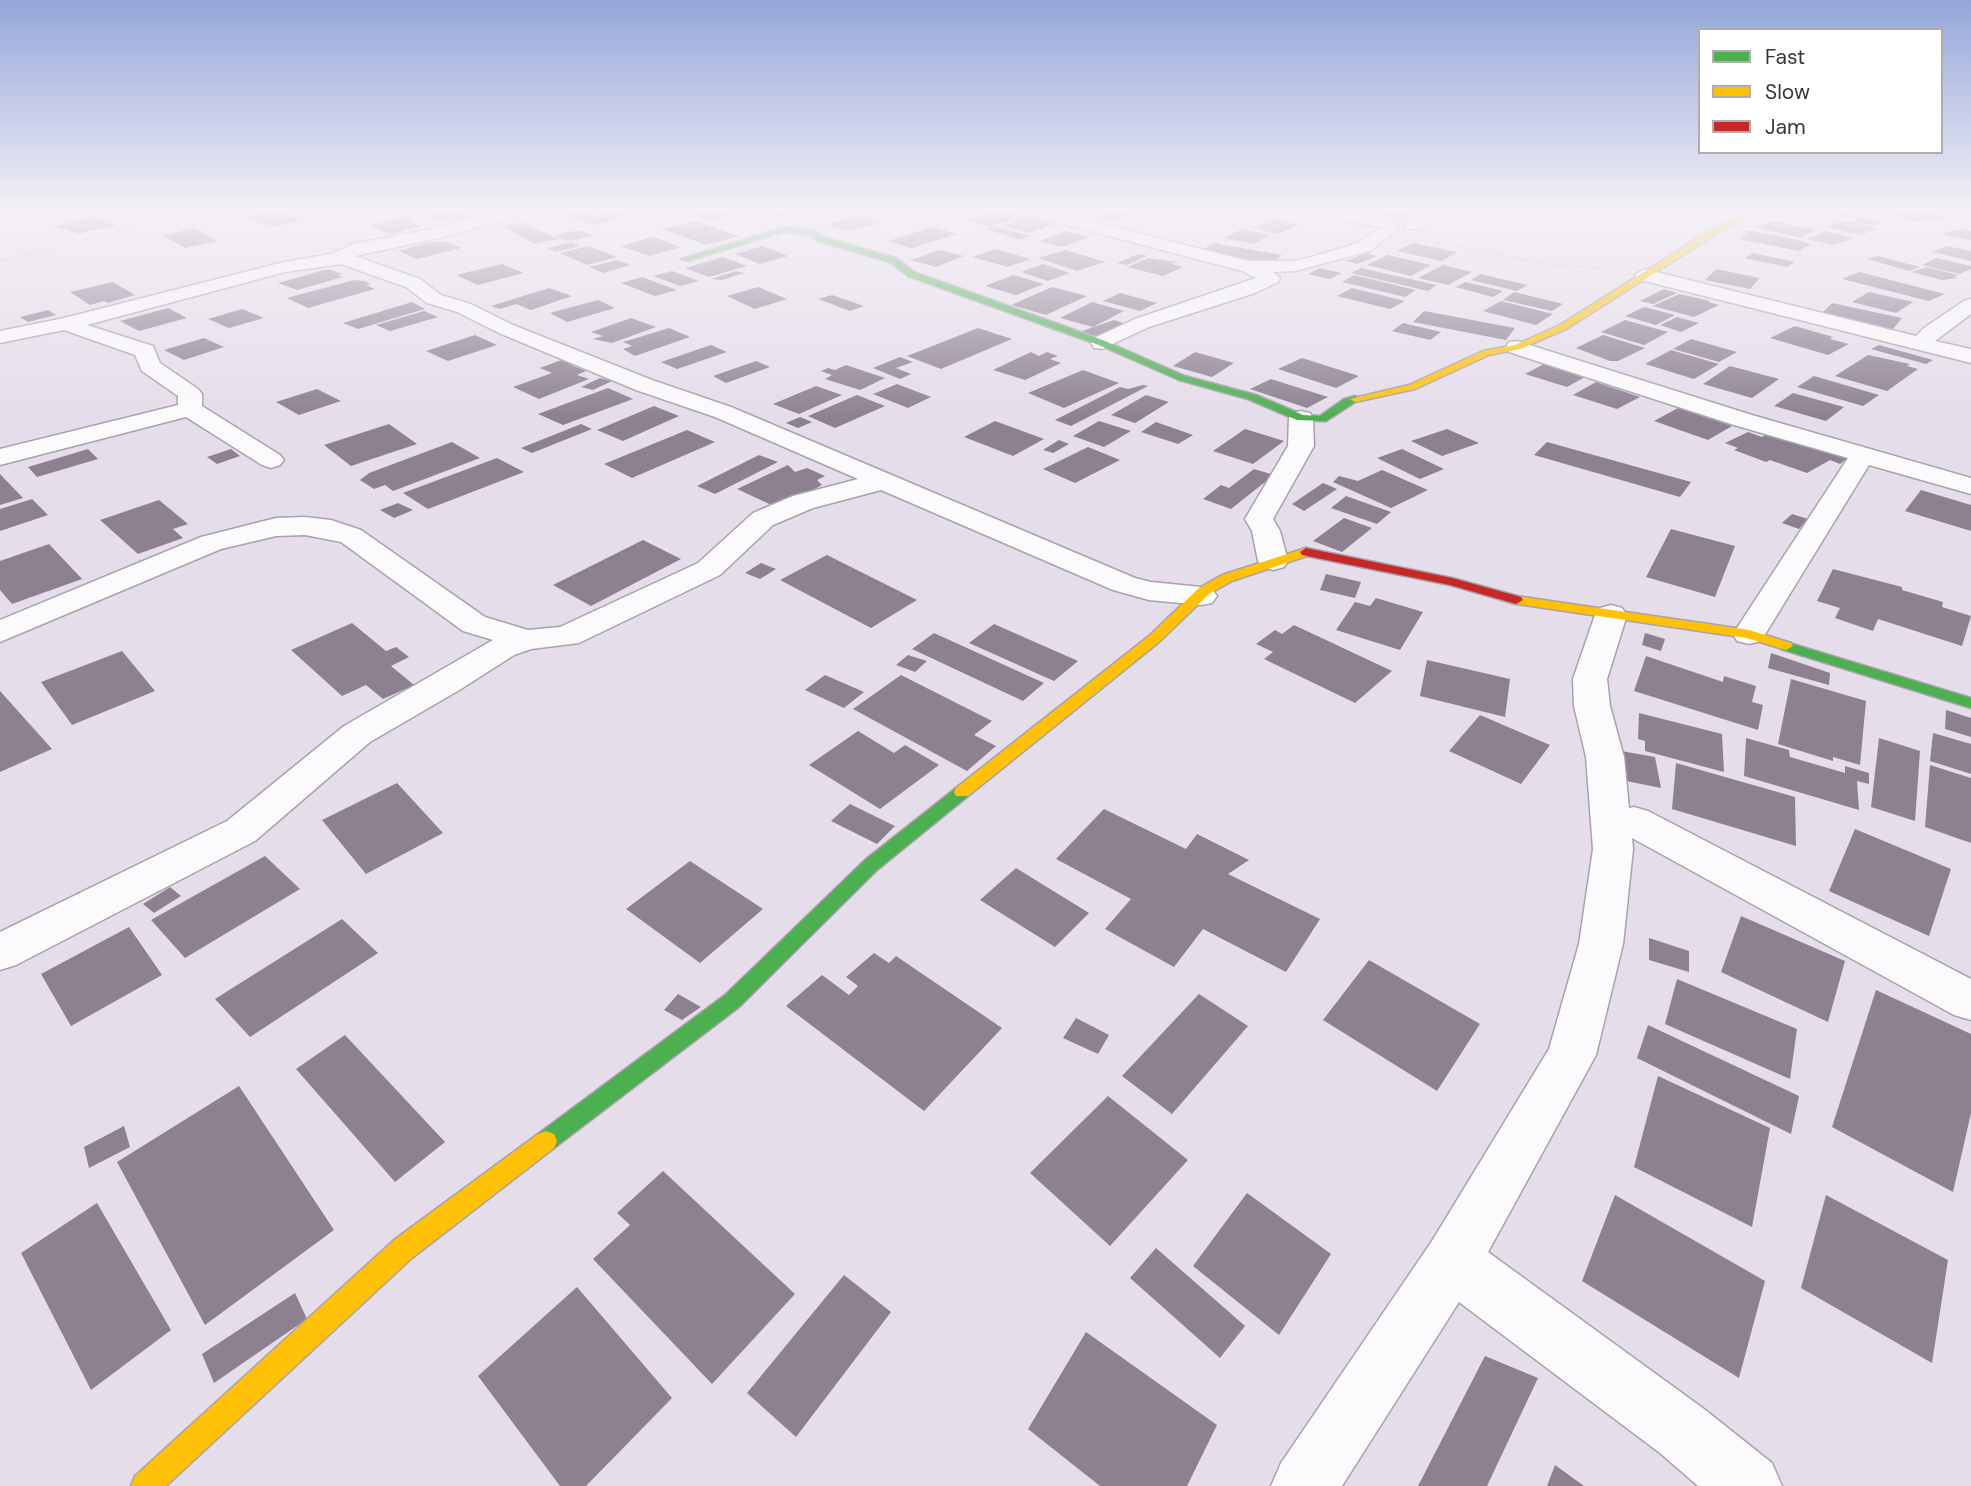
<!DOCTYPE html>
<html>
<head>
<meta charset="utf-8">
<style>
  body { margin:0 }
  #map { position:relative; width:1971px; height:1486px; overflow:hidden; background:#e6ddea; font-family:"DM Sans",sans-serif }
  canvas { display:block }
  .legend { position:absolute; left:1698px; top:28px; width:245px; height:126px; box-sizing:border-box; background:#fff; border:2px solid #b0adb1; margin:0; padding:9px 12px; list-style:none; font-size:21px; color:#39333c }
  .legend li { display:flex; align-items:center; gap:14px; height:35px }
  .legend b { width:35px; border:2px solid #b0adb1 }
</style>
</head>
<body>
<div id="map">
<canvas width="1971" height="1486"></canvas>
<ul class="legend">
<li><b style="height:9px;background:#4caf50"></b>Fast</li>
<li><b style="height:9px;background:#ffc107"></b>Slow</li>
<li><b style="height:9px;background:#c62828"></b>Jam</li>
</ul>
</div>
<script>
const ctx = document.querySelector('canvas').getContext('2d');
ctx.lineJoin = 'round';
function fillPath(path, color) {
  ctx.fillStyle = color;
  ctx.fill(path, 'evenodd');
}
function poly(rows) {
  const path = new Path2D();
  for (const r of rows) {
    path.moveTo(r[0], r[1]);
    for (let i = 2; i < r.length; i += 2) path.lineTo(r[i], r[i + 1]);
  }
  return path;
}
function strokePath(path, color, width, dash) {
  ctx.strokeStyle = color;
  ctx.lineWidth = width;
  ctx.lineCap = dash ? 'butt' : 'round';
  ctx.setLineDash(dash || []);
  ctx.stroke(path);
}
const building = poly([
  [266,211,283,211,306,219,272,227,242,216],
  [437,211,465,211,473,215,446,222,421,215],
  [566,211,583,211,603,217,589,211,630,213,595,225,557,213],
  [684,211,728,211,735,213,713,221],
  [759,211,801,211,801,212,779,218],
  [989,211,1009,211,1025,215,990,227,963,219],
  [1116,211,1141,211,1141,212,1109,220,1095,216],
  [1368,211,1420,211,1405,220],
  [1819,211,1832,211,1857,216,1851,219],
  [1930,211,1952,217,1916,222,1884,212],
  [860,215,883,222,849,231,827,224],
  [94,217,116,225,78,234,55,226],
  [405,217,415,220,407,222,421,226,391,234,369,226],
  [1029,217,1056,224,1029,233,1002,226],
  [1861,217,1883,222,1874,226,1851,221],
  [1277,218,1298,225,1277,234,1253,228],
  [1842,220,1878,228,1861,235,1825,227],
  [695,221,739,236,706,245,662,229],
  [1774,221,1816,230,1801,238,1754,227],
  [521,222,559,239,535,244,502,226],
  [995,226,1030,236,1020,240,985,229],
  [934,227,957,234,912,248,888,241],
  [194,228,218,241,185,248,163,236],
  [1242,229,1271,235,1254,244,1224,238],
  [1962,229,1971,231,1971,240,1940,234],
  [579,230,593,236,567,241,554,235],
  [1747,230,1790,238,1811,244,1799,251,1739,239,1748,234,1742,233],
  [1066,231,1090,237,1062,247,1039,241],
  [1825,231,1853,238,1834,245,1806,239],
  [653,237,681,247,649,256,621,246],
  [444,241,461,248,417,259,399,251,427,243],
  [572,242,580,246,555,252,548,248],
  [1213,243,1282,255,1269,265,1199,252],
  [1413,243,1457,252,1442,261,1397,251],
  [589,246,617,257,587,265,560,253],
  [763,246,788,256,760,264,735,254],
  [1947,246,1971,251,1971,261,1933,252],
  [995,249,1031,259,1008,267,972,257],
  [939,250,964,256,936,267,911,260],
  [1066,250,1105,262,1077,271,1038,258],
  [1366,253,1377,256,1357,264,1346,261],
  [1753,253,1795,262,1787,267,1744,258],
  [1138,254,1147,256,1127,265,1117,263],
  [1387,255,1431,265,1411,276,1367,265],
  [1878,256,1920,267,1909,271,1867,259],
  [723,257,747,266,709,277,685,268],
  [1148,258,1177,262,1172,264,1183,267,1163,276,1127,267],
  [1936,258,1971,266,1971,269,1960,274,1922,265],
  [617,260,631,265,603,273,589,267],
  [502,264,524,273,478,285,456,275],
  [1043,264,1070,273,1048,281,1021,272],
  [1443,265,1472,272,1448,285,1418,278],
  [1927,267,1958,275,1953,277,1959,278,1942,280,1911,272],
  [1320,268,1342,273,1330,279,1308,274],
  [1361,268,1437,285,1428,291,1351,273],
  [1716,269,1760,278,1750,289,1705,280],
  [324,270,331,270,342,274,337,275,343,277,297,290,278,283],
  [672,271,699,281,680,286,653,276],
  [736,271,744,273,722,280,711,279],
  [1859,272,1945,294,1929,301,1842,279],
  [1481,274,1527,285,1517,291,1471,280],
  [1013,275,1044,284,1016,295,985,286],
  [1354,275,1416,290,1405,297,1342,282],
  [642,277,677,290,655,296,621,283],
  [354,280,364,281,371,284,366,285,375,289,308,308,287,298],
  [113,282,135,295,108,303,104,301,90,305,70,292],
  [1466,282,1503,291,1493,297,1455,287],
  [758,287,787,299,755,309,727,296],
  [1052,287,1087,296,1046,315,1011,305],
  [549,288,572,296,531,310,516,304,500,309,491,306],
  [1352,288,1405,301,1390,309,1337,296],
  [1664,289,1677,293,1653,304,1640,301],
  [1514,292,1563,304,1552,311,1503,300],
  [1869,292,1913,302,1896,313,1852,302],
  [1120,293,1157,303,1140,311,1103,301],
  [1679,294,1710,301,1708,302,1719,305,1694,317,1653,306],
  [832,295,864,306,850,311,818,299],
  [598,300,615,308,567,322,550,313],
  [1501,301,1553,314,1536,325,1483,311],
  [412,302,425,309,358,329,343,323],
  [1092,302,1124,311,1093,327,1060,318],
  [1832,303,1902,318,1893,329,1821,314],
  [1644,307,1675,315,1656,325,1625,316],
  [168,308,187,318,139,331,120,321],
  [242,309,264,318,229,328,208,319],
  [48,310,56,315,28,322,20,317],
  [424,311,438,317,390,331,376,325],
  [1424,311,1515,328,1506,340,1413,322],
  [1677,317,1699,323,1681,332,1660,325],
  [631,318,656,327,612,343,593,339,603,336,591,332],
  [1114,320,1126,324,1092,337,1079,332],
  [1625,320,1668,332,1644,345,1601,332],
  [1403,323,1441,332,1430,340,1392,331],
  [1795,326,1833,337,1830,339,1849,344,1828,355,1770,338],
  [669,328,690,337,635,356,623,349,632,346,623,342],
  [978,328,1012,339,941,369,907,356],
  [475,335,497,345,448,361,426,351],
  [1603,335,1645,348,1618,361,1610,361,1576,348],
  [204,338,224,347,184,360,164,350],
  [1691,339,1737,352,1719,362,1673,349],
  [711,345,727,352,677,369,661,362],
  [1879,345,1933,360,1926,364,1871,349],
  [1671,350,1719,364,1694,379,1645,364],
  [1031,352,1039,356,1047,352,1058,356,1050,359,1061,363,1025,380,993,370],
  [1195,352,1234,363,1212,377,1173,366],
  [1868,355,1910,364,1907,366,1918,369,1887,391,1835,376],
  [900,357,913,362,896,368,911,374,900,379,873,368],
  [1302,358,1359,376,1336,388,1278,369],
  [564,359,575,363,562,369,571,365,586,371,577,375,589,379,539,399,513,387,552,373,540,368],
  [756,361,770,367,726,383,713,376],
  [1544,364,1585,377,1567,387,1525,374],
  [846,365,885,378,860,390,825,379,832,375,821,371,828,368,835,370],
  [1730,366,1779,379,1752,398,1703,384],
  [1083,370,1119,383,1064,408,1028,393],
  [1814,376,1879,395,1863,406,1797,387],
  [600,378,612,381,593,390,581,387],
  [1271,379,1328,397,1307,408,1250,389],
  [1596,382,1640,397,1617,409,1573,395],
  [897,384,931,397,908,408,873,394],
  [1143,385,1148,386,1071,426,1055,420,1120,387,1128,389],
  [816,386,842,395,799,414,773,404],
  [608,388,633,399,563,425,538,414],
  [317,389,341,401,299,415,276,402],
  [1793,393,1844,407,1826,421,1774,406],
  [857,395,885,406,835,428,808,416],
  [1146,395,1169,402,1135,423,1111,415],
  [654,406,679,416,623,441,597,430],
  [1678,408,1732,426,1708,440,1654,421],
  [800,417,812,422,798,428,786,423],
  [995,421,1044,439,1013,456,964,437],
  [1099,421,1131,431,1104,447,1073,436],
  [1156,422,1193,435,1178,444,1141,432],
  [389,424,417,444,351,466,324,445],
  [581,424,592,429,532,453,521,448],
  [1245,429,1284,441,1253,464,1213,451],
  [1447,429,1479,443,1442,456,1411,441],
  [687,430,715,442,632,478,604,464],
  [1771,431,1849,457,1840,464,1830,460,1807,473,1770,460,1766,462,1734,450,1738,448,1725,443,1748,432,1762,437],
  [1059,440,1069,444,1053,453,1043,450],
  [452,442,480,458,393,491,385,485,374,489,360,480,369,473],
  [1547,442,1691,482,1680,497,1534,455],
  [1088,447,1120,460,1075,483,1043,469],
  [88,449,98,459,37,477,28,467],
  [231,449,240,456,217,464,207,457],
  [1402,449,1444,469,1420,479,1377,458],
  [759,455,778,462,715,494,697,486],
  [497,458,524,472,428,509,403,493],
  [788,465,795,472,807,468,825,476,817,480,822,485,778,508,737,489],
  [1254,469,1274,475,1231,509,1203,499,1221,485,1229,488],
  [1382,470,1428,490,1391,508,1333,482,1339,476,1358,481],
  [0,474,23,498,0,505],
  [1323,483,1337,489,1304,511,1292,504],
  [1921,490,1971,505,1971,531,1905,511],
  [1346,496,1391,512,1377,524,1331,508],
  [32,499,48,515,0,531,0,509],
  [159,500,188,524,173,529,183,538,138,554,100,520],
  [398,503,413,510,394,518,380,510],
  [1792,514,1808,519,1799,529,1782,523],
  [1344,518,1372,528,1342,552,1313,541],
  [1671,529,1735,546,1715,597,1646,577],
  [643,540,681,559,591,606,553,585],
  [49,544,82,579,12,604,0,590,0,561],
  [827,555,917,600,871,628,780,580],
  [761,563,776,569,760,579,745,573],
  [1833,569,1902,587,1902,590,1943,602,1942,607,1971,616,1962,646,1878,619,1873,631,1835,618,1840,608,1817,601],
  [1326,574,1361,582,1355,598,1320,590],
  [1376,598,1423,612,1400,650,1336,630,1355,602,1370,606],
  [352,623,386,651,396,647,409,657,391,666,414,685,383,699,366,685,342,696,291,650],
  [994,624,1078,661,1054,681,969,643],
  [1294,625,1392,671,1355,703,1264,659,1273,652,1256,644,1275,630,1282,634],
  [934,633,1044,683,1023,701,912,649],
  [1645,633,1665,639,1661,651,1642,645],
  [122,651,155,691,72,725,41,682],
  [1771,653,1830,673,1829,685,1768,668],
  [908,655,927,661,915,672,896,665],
  [1646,656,1723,682,1724,676,1756,686,1752,702,1763,705,1758,730,1634,691],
  [1427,660,1510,679,1505,717,1420,696],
  [825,675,864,692,844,708,805,690],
  [901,675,992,721,974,735,996,746,967,771,853,709],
  [1791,679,1866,701,1860,765,1833,757,1833,761,1778,744],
  [0,691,52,749,0,772],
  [1946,710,1971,718,1971,737,1945,729],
  [1639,713,1722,734,1724,772,1645,751,1645,741,1638,739],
  [1480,715,1550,745,1521,784,1449,751],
  [858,731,894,753,905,745,939,765,880,809,809,765],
  [1933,733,1971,744,1971,774,1930,761],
  [1746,738,1789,750,1790,757,1845,773,1845,766,1869,773,1869,784,1857,781,1859,810,1744,776],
  [1879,738,1920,751,1915,821,1871,807],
  [1621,751,1655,757,1661,788,1626,781],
  [1676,763,1795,797,1796,846,1672,809],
  [1930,765,1971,778,1971,843,1925,827],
  [397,783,443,833,366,874,322,820],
  [850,804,895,826,877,844,831,821],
  [1104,809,1186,849,1197,834,1249,860,1228,874,1320,919,1286,972,1203,929,1174,967,1105,929,1131,899,1056,859],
  [1855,829,1951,869,1929,936,1829,891],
  [265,856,300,889,185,958,151,920],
  [690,861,763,909,700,963,626,909],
  [1016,868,1089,913,1055,947,980,900],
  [170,887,181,896,154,913,143,904],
  [1741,916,1845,961,1828,1022,1721,972],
  [342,919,378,953,250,1037,215,999],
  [129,927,162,975,71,1026,41,974],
  [1649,938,1689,951,1689,972,1649,960],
  [874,953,889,963,896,956,1002,1028,924,1111,786,1006,822,975,849,995,858,986,846,977],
  [1369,960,1480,1024,1437,1091,1323,1020],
  [1677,979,1797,1029,1790,1079,1665,1024],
  [1876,990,1971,1034,1971,1113,1953,1192,1832,1127],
  [678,994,701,1007,682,1020,664,1010],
  [1199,994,1248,1026,1172,1114,1122,1076],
  [1076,1018,1109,1035,1098,1054,1063,1038],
  [1648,1025,1799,1096,1791,1134,1637,1058],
  [345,1035,445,1142,395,1182,296,1069],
  [1658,1076,1770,1128,1752,1227,1634,1167],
  [239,1086,334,1230,205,1325,117,1162],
  [1108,1096,1188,1160,1110,1246,1030,1173],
  [124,1126,130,1147,89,1168,84,1147],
  [663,1171,795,1294,712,1384,593,1259,630,1225,617,1213],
  [1247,1193,1331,1254,1279,1335,1193,1266],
  [1615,1195,1765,1281,1739,1378,1582,1281],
  [1826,1195,1948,1260,1932,1363,1801,1288],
  [97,1203,171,1330,91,1390,21,1253],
  [1156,1248,1245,1326,1220,1358,1130,1278],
  [844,1275,891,1312,796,1437,747,1393],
  [577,1287,672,1398,586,1486,560,1486,478,1376],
  [295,1293,307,1319,214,1383,202,1354],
  [1086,1332,1217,1425,1187,1486,1100,1486,1028,1429],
  [1485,1356,1538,1378,1487,1486,1418,1486],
  [1555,1465,1584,1486,1547,1486]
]);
const path = poly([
  [1438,243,1548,264,1602,268],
  [0,261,136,227]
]);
const street = poly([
  [501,211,528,211,526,214,439,238,355,256,420,279,441,295,471,304,513,325,652,380,731,407,1135,578,1151,582,1201,587,1212,589,1217,596,1212,603,1201,605,1149,600,1113,590,881,490,813,508,773,525,720,575,579,643,531,649,514,655,461,689,370,742,255,841,16,965,0,970,0,932,227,821,344,726,493,640,463,631,341,542,305,535,276,536,221,549,0,642,0,620,201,537,276,518,305,517,331,520,361,530,485,617,528,630,560,627,698,563,753,513,793,496,858,479,715,417,636,390,499,333,457,312,427,303,406,287,341,264,285,272,87,325,153,346,160,363,198,389,202,394,202,406,280,455,284,460,280,465,271,468,262,465,186,417,0,465,0,449,178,405,178,396,142,371,135,355,64,330,0,343,0,331,64,318,284,262,331,254,353,244,432,229,501,211],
  [851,211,839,217,831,212,832,211,851,211],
  [1024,211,1051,211,1248,261,1295,261,1315,256,1358,243,1381,228,1340,219,1328,211,1355,211,1393,218,1398,229,1370,251,1295,271,1273,272,1280,278,1278,282,1255,293,1149,327,1102,349,1094,348,1091,343,1094,338,1135,319,1256,278,1242,271,1026,214,1024,211],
  [1431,211,1453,211,1418,229,1406,229,1404,225,1431,211],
  [1956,211,1971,211,1971,219,1958,214,1956,211],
  [1644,269,1916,336,1924,328,1964,301,1971,299,1971,314,1935,341,1971,349,1971,363,1637,279,1635,275,1644,269],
  [1517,341,1752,415,1971,478,1971,494,1869,465,1761,641,1749,644,1737,641,1733,634,1848,458,1734,425,1509,352,1506,347,1509,342,1517,341],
  [1301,411,1310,413,1313,418,1314,446,1273,519,1280,531,1288,561,1284,567,1273,570,1262,567,1258,561,1252,531,1245,519,1288,446,1289,418,1292,413,1301,411],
  [1611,605,1622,608,1627,615,1607,679,1610,706,1624,757,1629,808,1634,807,1648,811,1971,979,1971,1020,1954,1015,1632,838,1633,849,1623,944,1596,1055,1488,1252,1704,1409,1772,1463,1782,1486,1698,1486,1660,1453,1459,1302,1342,1486,1271,1486,1281,1463,1432,1241,1549,1049,1579,944,1593,849,1586,757,1574,706,1573,679,1595,615,1600,608,1611,605]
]);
const fast = poly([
  [786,227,814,231,823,237,896,258,914,272,1105,341,1185,376,1256,395,1303,415,1320,416,1344,399,1355,396,1360,399,1326,421,1297,420,1248,399,1179,380,1099,345,908,276,890,262,817,241,809,235,786,231,688,261,681,259,786,227],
  [1786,642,1971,698,1971,708,1781,649,1779,646,1786,642],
  [962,786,970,792,968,796,877,870,739,1007,554,1148,546,1151,538,1148,535,1141,538,1134,725,995,865,860,956,788,962,786]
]);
const slow = poly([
  [1750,211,1764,211,1748,216,1710,238,1566,329,1520,349,1489,355,1415,389,1355,402,1350,399,1409,385,1483,351,1515,345,1560,325,1704,234,1750,211],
  [1306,548,1312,552,1310,555,1232,581,1209,594,1159,642,968,796,956,796,954,792,956,788,1149,636,1199,588,1222,575,1306,548],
  [1516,596,1749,630,1791,643,1793,646,1786,650,1747,638,1511,603,1509,600,1516,596],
  [546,1131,554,1134,557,1141,554,1148,412,1258,166,1486,131,1486,135,1476,394,1240,538,1134,546,1131]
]);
const jam = poly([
  [1306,548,1452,578,1521,597,1523,600,1516,604,1450,585,1302,555,1300,552,1306,548]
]);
fillPath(building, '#8c8091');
strokePath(street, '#a8a2ab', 3);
strokePath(fast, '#a8a2ab', 3);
strokePath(slow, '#a8a2ab', 3);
strokePath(jam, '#a8a2ab', 3);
strokePath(path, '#c4c1c6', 2, [2.5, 2.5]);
fillPath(street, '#fbfafc');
fillPath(fast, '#4caf50');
fillPath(slow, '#ffc107');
fillPath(jam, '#c62828');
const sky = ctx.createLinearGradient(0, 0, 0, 419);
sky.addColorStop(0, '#94a7da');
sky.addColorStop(0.5, '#f4f0f6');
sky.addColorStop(1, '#f4f0f600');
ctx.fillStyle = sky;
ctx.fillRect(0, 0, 1971, 419);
</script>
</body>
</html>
